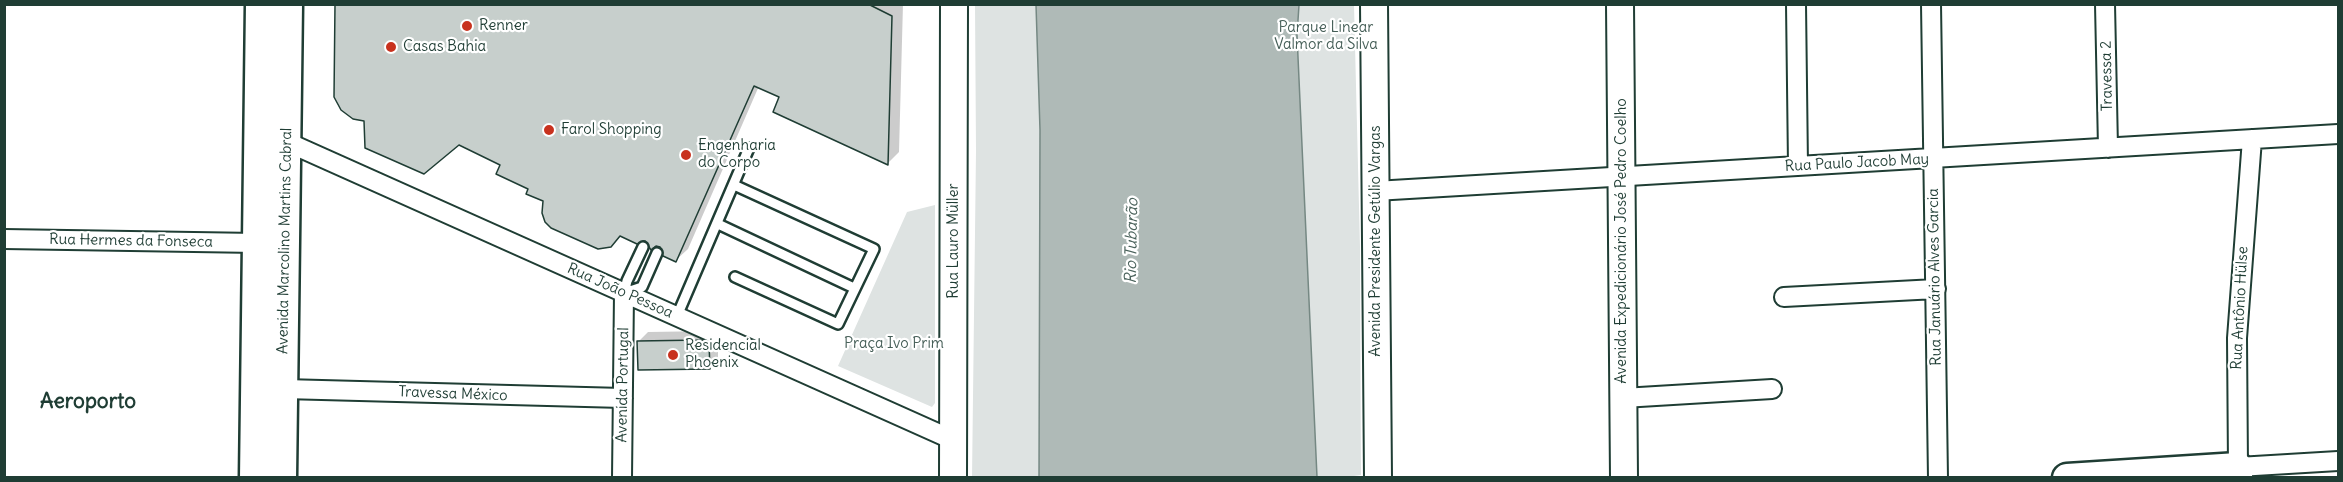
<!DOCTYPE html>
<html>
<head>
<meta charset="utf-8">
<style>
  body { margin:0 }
  #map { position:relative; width:2343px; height:482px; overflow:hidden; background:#fff; font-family:Delius,sans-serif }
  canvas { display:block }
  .frame { position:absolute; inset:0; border:6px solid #1f3d34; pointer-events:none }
</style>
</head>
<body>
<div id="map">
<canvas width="2343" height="482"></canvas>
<div class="frame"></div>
</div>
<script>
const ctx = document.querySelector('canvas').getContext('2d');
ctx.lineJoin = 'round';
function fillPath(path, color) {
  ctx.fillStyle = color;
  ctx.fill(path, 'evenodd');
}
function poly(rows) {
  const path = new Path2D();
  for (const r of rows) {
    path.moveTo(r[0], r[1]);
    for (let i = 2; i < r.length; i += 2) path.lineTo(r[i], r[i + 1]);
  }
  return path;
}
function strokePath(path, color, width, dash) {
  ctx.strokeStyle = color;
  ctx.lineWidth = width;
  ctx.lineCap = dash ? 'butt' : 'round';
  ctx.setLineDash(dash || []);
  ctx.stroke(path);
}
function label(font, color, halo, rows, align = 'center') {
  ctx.font = font + ' Delius,sans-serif';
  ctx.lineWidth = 4.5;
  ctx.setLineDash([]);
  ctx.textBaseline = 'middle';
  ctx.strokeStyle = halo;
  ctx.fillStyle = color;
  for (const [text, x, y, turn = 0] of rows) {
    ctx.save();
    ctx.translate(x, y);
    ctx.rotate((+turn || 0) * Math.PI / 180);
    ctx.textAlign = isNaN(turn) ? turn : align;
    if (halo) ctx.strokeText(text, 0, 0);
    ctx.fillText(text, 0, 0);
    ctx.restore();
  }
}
const green = poly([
  [975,5,1036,5,1040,130,1039,477,972,478,976,151],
  [1299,5,1354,5,1360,247,1361,475,1347,477,1317,477,1297,35],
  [935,205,935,403,932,407,838,366,907,212]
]);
const water = poly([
  [1036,5,1299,5,1297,35,1317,477,1039,477,1040,130,1036,5]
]);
const shadow = poly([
  [337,4,903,4,899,152,888,163,781,96,759,86,688,249,676,260,661,245,650,248,646,239,545,200,502,164,459,143,366,120],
  [711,331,718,334,718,359,709,368,639,341,648,332]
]);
const building = poly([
  [335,4,868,4,892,16,888,165,773,112,779,97,754,86,676,262,663,256,660,247,656,246,651,250,645,241,637,244,620,236,611,247,598,249,551,228,545,222,542,213,543,201,526,194,528,189,496,174,500,165,459,145,424,174,365,148,364,121,353,119,341,110,334,97,335,4],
  [702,340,709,343,710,369,638,370,637,341,702,340]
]);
const lane = poly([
  [734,185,874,249,838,324,735,277],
  [718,224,854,288],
  [643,247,627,281,624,293,642,287,657,253],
  [677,316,749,148]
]);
const street = poly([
  [1796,4,1798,166],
  [1931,4,1938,478],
  [2105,4,2108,148],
  [2252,139,2237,338,2238,467,2338,461],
  [287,142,953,440],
  [1375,191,2338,134],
  [4,239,257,243],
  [1784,297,1936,289],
  [284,389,623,398],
  [1623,398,1772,389],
  [622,478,624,293]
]);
const secondary = poly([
  [1374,4,1378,478],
  [1620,4,1624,478],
  [953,478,954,4]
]);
const primary = poly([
  [254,478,260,4],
  [282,478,288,4],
  [2067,478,2238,467,2238,478]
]);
const markers = [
  [467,26,6,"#c8321e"],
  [391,47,6,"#c8321e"],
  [549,130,6,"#c8321e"],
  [686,155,6,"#c8321e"],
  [673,355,6,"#c8321e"]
];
const poiNames = [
  ["Renner",479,26],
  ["Casas Bahia",403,47],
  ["Farol Shopping",561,130],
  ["Engenharia",698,146],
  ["do Corpo",698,163],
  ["Residencial",685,346],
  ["Phoenix",685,363]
];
const parkNames = [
  ["Parque Linear",1326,28],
  ["Valmor da Silva",1326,45],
  ["Praça Ivo Prim",894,344]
];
const streetNames = [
  ["Travessa 2",2107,76,-91],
  ["Rua Paulo Jacob May",1857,163,-3],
  ["Rua Hermes da Fonseca",131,241,1],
  ["Avenida Marcolino Martins Cabral",285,241,-89],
  ["Rua Lauro Müller",954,241,-90],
  ["Avenida Presidente Getúlio Vargas",1376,241,-90],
  ["Avenida Expedicionário José Pedro Coelho",1622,241,-90],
  ["Rua Januário Alves Garcia",1935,277,-91],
  ["Rua João Pessoa",620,291,24],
  ["Rua Antônio Hülse",2240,308,-87],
  ["Avenida Portugal",623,385,-89],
  ["Travessa México",453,394,2]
];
const waterNames = [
  ["Rio Tubarão",1132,241,-89]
];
const districtNames = [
  ["Aeroporto",88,402]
];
fillPath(green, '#dee3e2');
fillPath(water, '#afbab7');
strokePath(water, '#758883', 1.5);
fillPath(shadow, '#0003');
fillPath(building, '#c7cfcc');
strokePath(building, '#1f3d34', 1.5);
strokePath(lane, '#1f3d34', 14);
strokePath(street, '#1f3d34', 22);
strokePath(secondary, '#1f3d34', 30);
strokePath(primary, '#1f3d34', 33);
strokePath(lane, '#fff', 9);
strokePath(street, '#fff', 18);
strokePath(secondary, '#fff', 26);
strokePath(primary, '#fff', 28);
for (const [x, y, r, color] of markers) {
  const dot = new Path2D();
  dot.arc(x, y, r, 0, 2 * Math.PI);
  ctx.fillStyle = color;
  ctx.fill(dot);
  strokePath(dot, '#fff', 2);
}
label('15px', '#1f3d34', '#fff', poiNames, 'left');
label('15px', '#455e57', '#fff', parkNames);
label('15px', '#1f3d34', '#fff', streetNames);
label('italic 16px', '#4a625b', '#fff', waterNames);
label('bold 21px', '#1f3d34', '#fff', districtNames);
</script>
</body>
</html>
